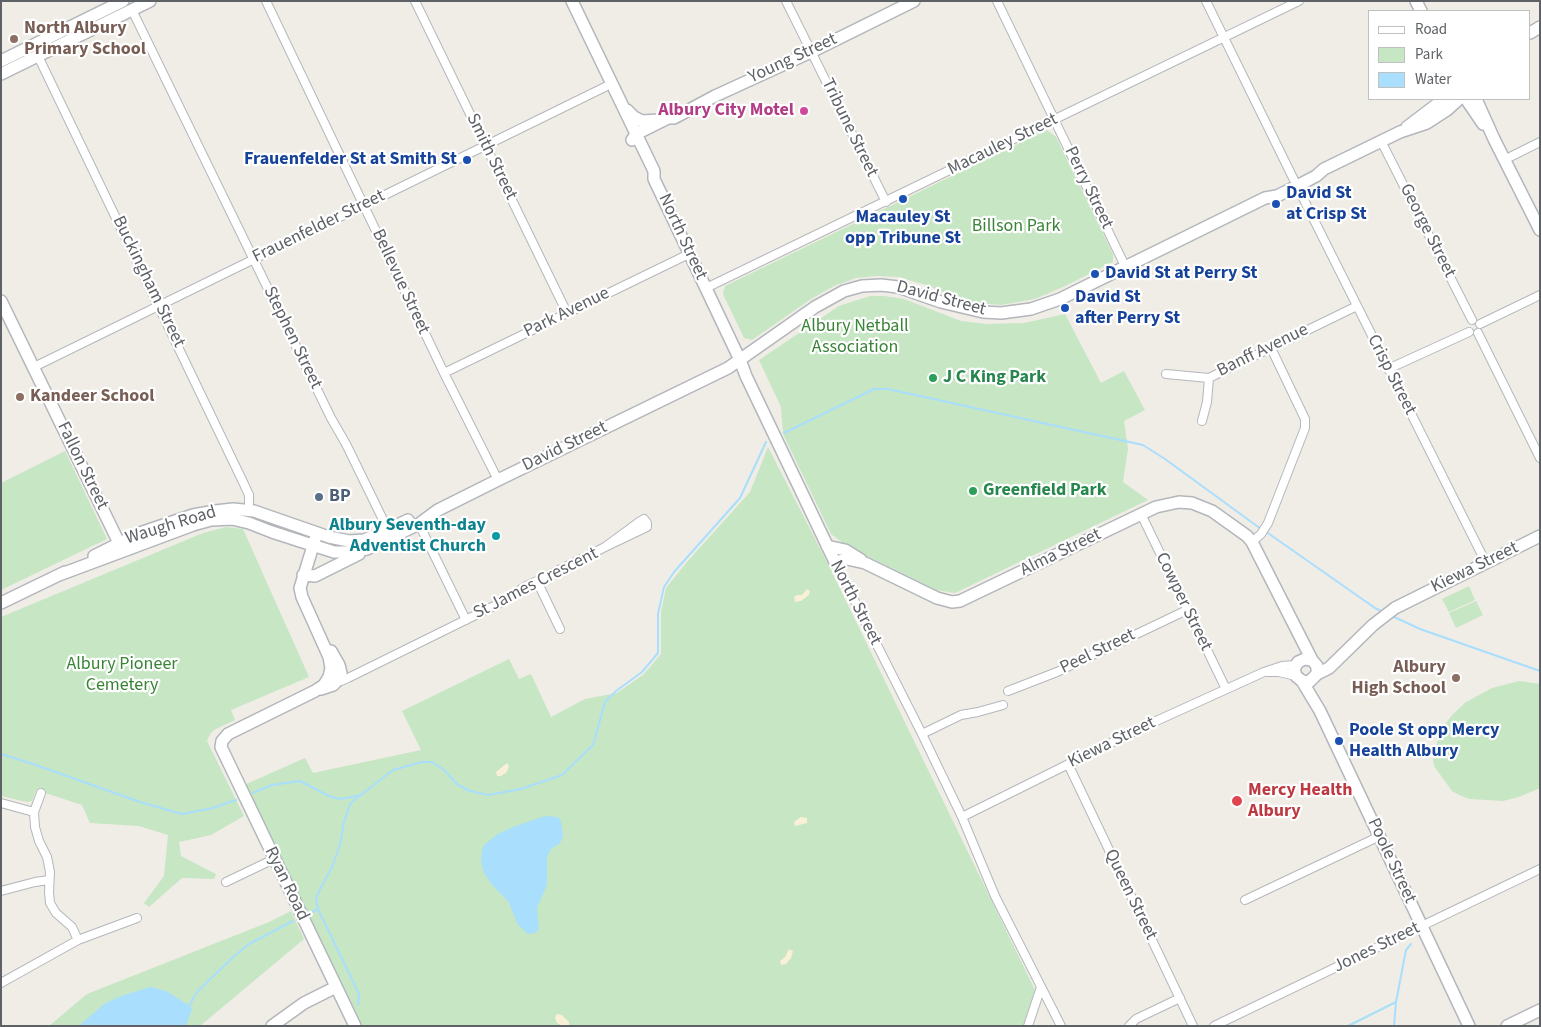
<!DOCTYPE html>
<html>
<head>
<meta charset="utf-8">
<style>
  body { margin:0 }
  #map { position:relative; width:1541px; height:1027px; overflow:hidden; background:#f0ede7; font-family:"Source Sans 3",sans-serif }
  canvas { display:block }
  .frame { position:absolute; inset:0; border:2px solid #5e6266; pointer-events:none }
  .legend { position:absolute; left:1368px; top:10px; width:162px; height:90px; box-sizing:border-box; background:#fff; border:1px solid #bfc0c2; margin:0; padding:6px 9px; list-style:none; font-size:15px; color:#5e6266 }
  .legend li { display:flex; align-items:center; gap:10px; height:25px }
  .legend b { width:25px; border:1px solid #bfc0c2 }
</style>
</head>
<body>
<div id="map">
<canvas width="1541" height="1027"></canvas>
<div class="frame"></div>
<ul class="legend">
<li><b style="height:6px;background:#fff"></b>Road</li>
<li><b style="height:14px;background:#c6e6c4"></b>Park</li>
<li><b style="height:14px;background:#a9defd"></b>Water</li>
</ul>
</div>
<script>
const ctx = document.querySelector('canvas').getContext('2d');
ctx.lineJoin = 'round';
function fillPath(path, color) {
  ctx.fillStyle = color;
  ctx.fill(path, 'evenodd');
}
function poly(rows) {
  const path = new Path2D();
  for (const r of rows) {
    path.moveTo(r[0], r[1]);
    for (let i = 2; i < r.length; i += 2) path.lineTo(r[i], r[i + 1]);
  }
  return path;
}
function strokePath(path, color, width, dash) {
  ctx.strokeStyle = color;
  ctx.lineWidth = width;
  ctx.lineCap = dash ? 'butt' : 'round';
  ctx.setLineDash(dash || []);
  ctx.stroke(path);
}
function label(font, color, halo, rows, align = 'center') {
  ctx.font = font + ' "Source Sans 3",sans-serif';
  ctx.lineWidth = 4.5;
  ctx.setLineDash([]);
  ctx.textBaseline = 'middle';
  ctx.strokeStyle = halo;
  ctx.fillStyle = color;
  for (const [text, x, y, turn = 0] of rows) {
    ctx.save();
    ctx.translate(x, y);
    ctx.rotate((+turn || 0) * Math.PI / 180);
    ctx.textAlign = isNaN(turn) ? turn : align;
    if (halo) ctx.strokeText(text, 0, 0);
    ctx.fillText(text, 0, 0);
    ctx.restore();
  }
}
const green = poly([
  [1047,130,1056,137,1113,254,1113,262,1063,287,1035,299,1001,305,967,302,926,285,898,277,876,276,856,278,834,286,811,299,752,340,744,338,723,294,725,286],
  [870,296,884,296,904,299,961,321,987,324,1024,323,1065,314,1101,383,1124,371,1145,410,1124,421,1128,449,1123,482,1148,500,955,593,936,590,847,546,831,534,783,434,781,407,759,360,839,306],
  [768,447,829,566,1035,990,1023,1026,362,1026,244,785,305,758,313,773,421,750,402,711,509,659,519,679,531,674,551,717,585,699,617,693,644,674,661,654,661,612,666,588,686,563,750,492],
  [65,451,107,539,1,590,1,483],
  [226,527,243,529,309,677,231,710,235,720,214,730,210,734,207,741,244,816,211,835,179,842,181,856,216,874,214,879,182,878,149,907,144,903,164,876,168,835,139,826,90,823,82,805,36,790,32,801,27,802,1,796,1,617,203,533],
  [1469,586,1475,600,1449,612,1442,599],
  [1476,601,1483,615,1456,628,1449,613],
  [1519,681,1540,684,1540,788,1519,797,1503,801,1470,799,1461,796,1452,791,1434,766,1433,759,1434,750,1443,727,1452,715,1466,702,1492,688],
  [291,911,304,939,200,1026,49,1026,87,994,269,922]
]);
const sand = poly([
  [807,589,810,591,809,595,801,601,795,602,794,597,797,595,802,595],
  [507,763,509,766,507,772,501,776,497,776,496,772],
  [801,817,807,818,807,823,795,826,794,824,795,821],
  [789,949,793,951,791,958,786,964,781,965,780,961,785,957],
  [557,1014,562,1015,569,1022,569,1026,562,1026,557,1023,555,1018]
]);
const water = poly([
  [545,816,558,817,561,821,563,836,560,843,551,849,547,857,547,885,537,908,539,929,535,933,528,934,518,925,508,901,492,885,484,873,481,861,482,850,484,845,498,834,513,827],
  [150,987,166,991,190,1006,192,1009,186,1026,79,1026,104,1004,121,996]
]);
const stream = poly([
  [784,433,874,389,888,389,1143,445,1165,459,1261,529],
  [1265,531,1375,608,1383,612],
  [1392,616,1420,629,1540,671],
  [1,754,33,764,140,802,182,814,213,808,236,800],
  [253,793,272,785,300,781,331,797,341,799,361,795,393,770,422,762,432,762,443,769,458,785,470,791,488,795,521,789,562,775,593,745,605,702,616,691,642,672,658,653,658,614,664,587,674,572,740,498,766,442],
  [318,909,359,994,358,1005],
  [306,915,318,909,316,897,332,867,340,845,344,822,350,804,360,795],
  [189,1006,197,992,232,958,249,944,293,921],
  [1348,1026,1396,1002],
  [1394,1026,1396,1002,1406,950,1411,944]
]);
const street = poly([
  [266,1,444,373,498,480],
  [415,1,567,313],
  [786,1,886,202],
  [997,1,1125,266],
  [1206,1,1294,180],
  [132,10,331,418,346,444,388,530],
  [38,56,243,482,249,495,249,511],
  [1381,141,1472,320],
  [1504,160,1540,142],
  [1297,186,1486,563],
  [706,288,1299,1],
  [1480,324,1540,295],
  [1478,333,1540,458],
  [34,367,605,87],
  [1388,369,1469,332],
  [444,373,691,253],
  [1166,374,1209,378],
  [1202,421,1207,402,1209,378,1357,306],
  [1141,514,1226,689],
  [419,524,466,620],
  [1252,542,1261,534,1268,523,1305,428,1305,419,1271,348],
  [835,562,922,734,962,817,995,896,1061,1026],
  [537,581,560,629],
  [1268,672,1279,672,1296,676],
  [336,681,341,681,348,678,502,602,526,586,537,581,605,547,647,527,647,523,644,519,639,522,605,547],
  [1008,691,1057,672,1187,610],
  [922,734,961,715,978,712,1003,705],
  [1068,764,1193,1026],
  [41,793,34,812,35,827,39,841,47,857,50,872,49,892,50,903,56,913,72,927,78,940],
  [1,803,34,812],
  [962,817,1143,727,1264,672,1282,666,1295,665],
  [226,882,274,859],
  [1,891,35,882,49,880],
  [1245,900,1380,836],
  [1,983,78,940,137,918],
  [1028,1026,1041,987],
  [1129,1026,1136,1019,1180,998],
  [1214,1026,1540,869]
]);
const secondary = poly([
  [572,1,654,171,654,179,740,360,746,376,835,562,847,559,865,563,937,598,952,602,960,601,1156,507,1179,502,1192,503,1212,511,1247,536,1252,542,1312,660],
  [1416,1,1421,11],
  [1530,33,1540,27],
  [1,61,123,1],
  [1,74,150,1],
  [1466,99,1483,124],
  [1476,99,1494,139,1540,230],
  [627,110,634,117,642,121,659,120],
  [1407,127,1444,99],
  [632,140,636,134,668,118,674,118,715,96,811,52,914,1],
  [1,301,121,547],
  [317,533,300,588,302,597,329,657,331,668,329,677,324,685,315,691,228,734,222,741,221,747,355,1026],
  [827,546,845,550,861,560],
  [94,556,140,533,193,515,215,511,233,509,254,511,329,537,349,541,364,540,372,537,408,520],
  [59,575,193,525,211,520,232,519,249,523,272,532,334,552,350,552,367,549,419,524,438,510,498,480,728,368,815,307,844,291,862,286,881,285,898,287,941,302,983,312,1001,313,1031,309,1060,299,1265,198,1277,196,1297,186,1316,176,1324,169,1400,132,1427,123,1447,110,1459,99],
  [303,575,315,576,359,554],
  [1,603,65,572],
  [1317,674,1329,668,1373,625,1395,608,1540,536],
  [1302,681,1309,682,1317,674,1317,666,1312,660,1305,659,1298,662,1294,669,1296,676,1302,681,1320,711,1469,1026],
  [321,689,333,685,339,679,341,673,339,665,331,651],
  [272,1026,304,1003,336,987],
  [1507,1026,1540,1010]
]);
const markers = [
  [14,39,5,"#8d6e63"],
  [804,111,5,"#d1479c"],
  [467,160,5,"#1a4fb4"],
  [903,199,5,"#1a4fb4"],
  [1276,204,5,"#1a4fb4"],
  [1095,274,5,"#1a4fb4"],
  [1065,308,5,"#1a4fb4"],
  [933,378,5,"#2e9e5b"],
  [20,397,5,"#8d6e63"],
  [973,491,5,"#2e9e5b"],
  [319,497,5,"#5c6f8a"],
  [496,536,5,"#0f9aa8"],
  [1456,678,5,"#8d6e63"],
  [1339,741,5,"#1a4fb4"],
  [1237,801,6,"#e0444e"]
];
const educationNames = [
  ["North Albury",24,29],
  ["Primary School",24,50],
  ["Kandeer School",30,397],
  ["Albury",1446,668,"right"],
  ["High School",1446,689,"right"]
];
const streetNames = [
  ["Young Street",793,59,-25],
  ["Tribune Street",849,128,64],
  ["Macauley Street",1003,145,-26],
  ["Smith Street",491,157,64],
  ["Perry Street",1088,188,64],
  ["Frauenfelder Street",319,227,-26],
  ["George Street",1427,231,63],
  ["North Street",682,237,65],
  ["Buckingham Street",148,282,64],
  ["Bellevue Street",400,282,65],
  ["David Street",941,299,15],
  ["Park Avenue",567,313,-26],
  ["Stephen Street",292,338,64],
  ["Banff Avenue",1263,351,-26],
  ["Crisp Street",1391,375,63],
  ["David Street",565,447,-26],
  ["Fallon Street",82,466,64],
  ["Waugh Road",171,526,-17],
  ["Alma Street",1061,553,-26],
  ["Kiewa Street",1475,568,-26],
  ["St James Crescent",536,584,-27],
  ["Cowper Street",1183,602,64],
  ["North Street",855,603,63],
  ["Peel Street",1098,652,-26],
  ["Kiewa Street",1112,743,-26],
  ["Poole Street",1391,861,65],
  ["Ryan Road",286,884,64],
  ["Queen Street",1130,895,64],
  ["Jones Street",1377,948,-26]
];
const hotelNames = [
  ["Albury City Motel",794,111]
];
const transitNames = [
  ["Frauenfelder St at Smith St",457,160,"right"],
  ["David St",1286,194],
  ["at Crisp St",1286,215],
  ["Macauley St",903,218,"center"],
  ["opp Tribune St",903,239,"center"],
  ["David St at Perry St",1105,274],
  ["David St",1075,298],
  ["after Perry St",1075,319],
  ["Poole St opp Mercy",1349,731],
  ["Health Albury",1349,752]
];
const parkNames = [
  ["Billson Park",1016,227],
  ["Albury Netball",855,327],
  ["Association",855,348],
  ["Albury Pioneer",122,665],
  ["Cemetery",122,686]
];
const leisureNames = [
  ["J C King Park",943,378],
  ["Greenfield Park",983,491]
];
const serviceNames = [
  ["BP",329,497]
];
const cultureNames = [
  ["Albury Seventh-day",486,526],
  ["Adventist Church",486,547]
];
const healthNames = [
  ["Mercy Health",1248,791],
  ["Albury",1248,812]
];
fillPath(green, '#c6e6c4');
fillPath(sand, '#faefd7');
fillPath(water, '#a9defd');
strokePath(stream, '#a9defd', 2);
strokePath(street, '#b4b7bb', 10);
strokePath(secondary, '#b3b6bb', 14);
strokePath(street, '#fff', 8);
strokePath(secondary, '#fff', 11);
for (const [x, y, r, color] of markers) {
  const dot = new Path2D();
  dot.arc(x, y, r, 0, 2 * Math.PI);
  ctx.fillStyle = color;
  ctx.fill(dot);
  strokePath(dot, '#fff', 2);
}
label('bold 18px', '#785e54', '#fff', educationNames, 'left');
label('18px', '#5e6266', '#fff', streetNames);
label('bold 18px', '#b23c85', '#fff', hotelNames, 'right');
label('bold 18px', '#164399', '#fff', transitNames, 'left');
label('18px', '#398437', '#fff', parkNames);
label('bold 18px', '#27864d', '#fff', leisureNames, 'left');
label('bold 18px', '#4e5e75', '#fff', serviceNames, 'left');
label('bold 18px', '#0d838f', '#fff', cultureNames, 'right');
label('bold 18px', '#be3a42', '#fff', healthNames, 'left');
</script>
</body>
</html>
